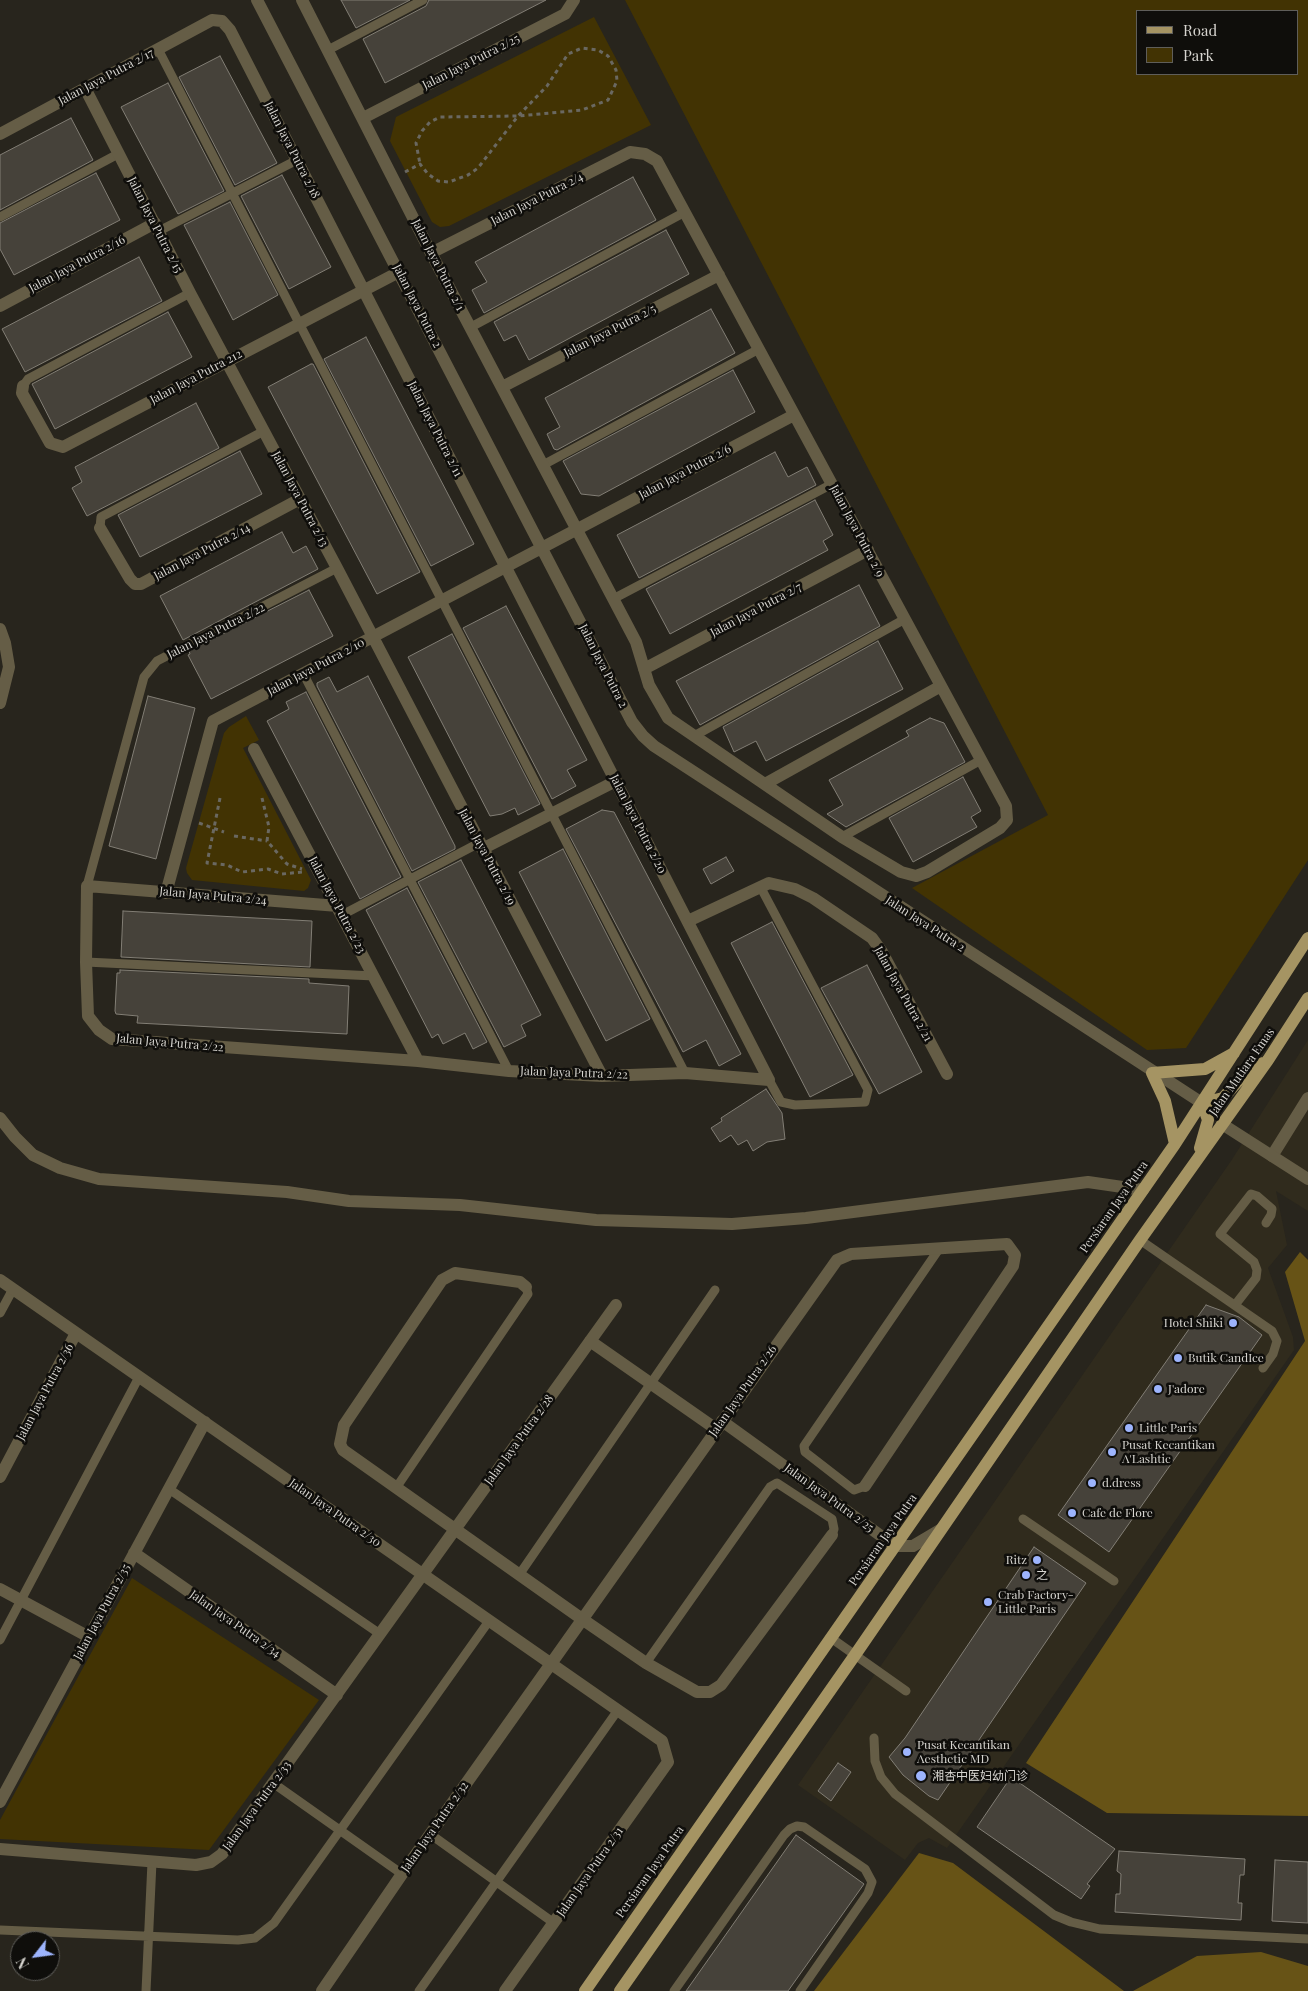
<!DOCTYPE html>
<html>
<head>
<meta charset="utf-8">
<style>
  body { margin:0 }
  #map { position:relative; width:1308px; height:1991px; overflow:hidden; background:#28251d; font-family:"Playfair Display",serif }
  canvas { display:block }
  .legend { position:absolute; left:1136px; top:10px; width:162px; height:65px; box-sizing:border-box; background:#0f0e0b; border:1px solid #5f5e5a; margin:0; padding:6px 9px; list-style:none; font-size:15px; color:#d7d5d0 }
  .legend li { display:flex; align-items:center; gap:10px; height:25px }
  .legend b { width:25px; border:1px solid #5f5e5a }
  .north { position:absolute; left:10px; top:1931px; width:50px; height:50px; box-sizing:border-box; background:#0f0e0b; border:1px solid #5f5e5a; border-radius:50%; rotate:240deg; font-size:14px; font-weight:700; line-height:20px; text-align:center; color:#d7d5d0 }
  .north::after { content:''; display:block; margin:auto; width:18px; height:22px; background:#9db4fd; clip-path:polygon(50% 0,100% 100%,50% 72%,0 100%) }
</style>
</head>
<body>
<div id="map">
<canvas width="1308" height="1991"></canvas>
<ul class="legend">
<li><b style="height:6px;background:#a59463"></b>Road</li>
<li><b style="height:14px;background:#423303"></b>Park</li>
</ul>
<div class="north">N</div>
</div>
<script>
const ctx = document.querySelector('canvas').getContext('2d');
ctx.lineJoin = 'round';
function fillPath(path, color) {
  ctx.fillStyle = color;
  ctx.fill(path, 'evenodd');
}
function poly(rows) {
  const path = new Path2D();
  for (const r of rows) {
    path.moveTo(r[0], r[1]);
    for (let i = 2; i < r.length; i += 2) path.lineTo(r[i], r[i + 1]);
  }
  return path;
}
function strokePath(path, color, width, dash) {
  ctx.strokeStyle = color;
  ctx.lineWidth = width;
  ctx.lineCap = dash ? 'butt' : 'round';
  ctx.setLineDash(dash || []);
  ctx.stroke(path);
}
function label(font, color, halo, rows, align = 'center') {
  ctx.font = font + ' "Playfair Display","Noto Sans SC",serif';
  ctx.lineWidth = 5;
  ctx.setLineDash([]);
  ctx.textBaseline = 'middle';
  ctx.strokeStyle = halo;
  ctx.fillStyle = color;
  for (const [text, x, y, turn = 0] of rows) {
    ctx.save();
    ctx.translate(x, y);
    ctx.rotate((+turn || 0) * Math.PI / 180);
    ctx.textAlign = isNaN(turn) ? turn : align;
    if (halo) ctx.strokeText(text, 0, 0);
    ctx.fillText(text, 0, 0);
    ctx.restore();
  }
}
const built = poly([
  [1308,1040,1308,1211,1276,1191,1287,1245,1268,1268,1293,1337,1294,1350,947,1848,929,1838,918,1843,905,1860,798,1785,1231,1161]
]);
const green = poly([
  [625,0,1308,0,1308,860,1186,1048,1147,1050,912,888,1048,815],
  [1297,11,1297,74,1137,74,1137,11],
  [594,17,651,125,449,226,440,227,432,222,390,141,396,117],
  [246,716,259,740,243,748,311,880,308,888,304,891,192,880,187,873,186,868,224,733,229,727],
  [132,1578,319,1700,209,1850,0,1839,0,1820]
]);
const forest = poly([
  [1300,1252,1308,1260,1308,1816,1107,1813,1026,1763,1305,1341,1285,1272],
  [919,1853,953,1863,1124,1991,814,1991],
  [1261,1952,1308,1966,1308,1991,1133,1991,1197,1956]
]);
const building = poly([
  [341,0,410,0,356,28,341,0],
  [429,0,546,0,385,83,363,39,426,6,429,0],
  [220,56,277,163,235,185,179,77,220,56],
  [168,83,224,191,178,214,121,107,168,83],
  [71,118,93,160,0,210,0,155,71,118],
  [96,173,120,220,14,275,0,249,0,223,96,173],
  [282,175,331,267,289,289,241,196,282,175],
  [633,177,656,220,484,313,472,290,487,282,475,262,633,177],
  [230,202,278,295,233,320,184,225,230,202],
  [666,230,689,274,529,360,516,335,504,341,494,322,666,230],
  [139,257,162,301,25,372,2,329,139,257],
  [711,309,735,353,557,450,554,449,547,434,560,427,545,398,711,309],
  [168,312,192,357,55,429,32,384,168,312],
  [366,337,474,544,431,566,324,359,366,337],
  [311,364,313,364,420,572,377,594,268,387,311,364],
  [733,370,755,412,599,496,581,494,563,461,733,370],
  [196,403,219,448,87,516,72,488,82,482,75,467,196,403],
  [240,451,262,494,140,557,118,515,240,451],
  [775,452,788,477,807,467,816,485,639,578,617,535,775,452],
  [815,500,833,535,823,541,828,550,670,634,646,589,815,500],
  [282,532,293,553,306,546,318,569,183,640,160,596,282,532],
  [859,585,880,626,700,725,676,681,859,585],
  [309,590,333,636,211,699,188,655,190,654,189,651,309,590],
  [506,606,587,760,567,770,576,786,552,799,463,628,506,606],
  [452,634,540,804,518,815,515,808,502,814,490,816,408,657,452,634],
  [878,641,903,689,766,761,756,741,734,752,723,727,878,641],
  [368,676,455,846,455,849,412,871,317,686,317,683,329,677,337,692,368,676],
  [306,692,401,877,360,899,267,721,289,709,286,702,306,692],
  [148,696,195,708,156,859,109,846,148,696],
  [930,718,944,723,965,762,846,827,827,814,843,805,829,780,909,736,906,731,930,718],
  [963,777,981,811,971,817,977,827,913,862,889,818,963,777],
  [602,810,614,812,741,1054,719,1066,706,1040,683,1052,566,829,602,810],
  [563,849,650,1019,606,1041,519,872,563,849],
  [726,857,734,871,711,884,703,869,726,857],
  [461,860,541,1015,521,1025,526,1036,504,1047,418,882,461,860],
  [407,888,487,1042,473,1049,465,1033,443,1044,438,1034,432,1038,366,910,407,888],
  [123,911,312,921,310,967,121,957,123,911],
  [772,922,853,1075,810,1097,731,943,772,922],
  [867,965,922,1072,879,1094,821,988,867,965],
  [120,970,309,979,309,983,349,986,347,1034,137,1023,138,1016,116,1014,115,1011,117,973,120,973,120,970],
  [766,1089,782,1113,785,1139,767,1142,753,1151,747,1140,738,1145,731,1135,720,1142,711,1128,722,1121,721,1118,766,1089],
  [1206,1305,1239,1317,1262,1335,1109,1552,1058,1515,1206,1305],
  [1034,1547,1086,1583,938,1800,929,1796,903,1775,889,1757,905,1738,1034,1547],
  [838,1763,851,1772,831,1801,818,1791,838,1763],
  [1011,1777,1115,1849,1087,1884,1090,1886,1081,1899,977,1827,1011,1777],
  [796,1835,864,1884,788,1991,686,1991,796,1835],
  [1119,1851,1245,1859,1244,1875,1240,1875,1238,1903,1242,1903,1241,1920,1115,1912,1116,1894,1120,1894,1121,1874,1117,1871,1119,1851],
  [1275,1860,1308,1862,1308,1923,1272,1921,1275,1860]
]);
const path = poly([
  [405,172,420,164,428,174,438,181,449,182,468,175,478,168,518,116,547,86,568,54,582,48,598,50,608,56,616,70,617,81,608,100,582,110,518,116,440,117,430,122,422,131,416,143,420,164],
  [220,798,207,863,227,865,242,872,268,869,282,874,303,872],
  [262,798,269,827,267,841,287,864,302,869],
  [199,823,224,832],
  [234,836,267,841]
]);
const service = poly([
  [158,49,685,1073],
  [328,50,423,0],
  [0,217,118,154],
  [159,231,297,160],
  [471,327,685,212],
  [23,386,28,379,190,293],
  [543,465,759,349],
  [100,528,101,517,264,431],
  [613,599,832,484],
  [303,673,509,1071],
  [694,736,905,619],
  [842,837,981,760],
  [87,886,144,677,157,661,337,568],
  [761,888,868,1090,865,1102,795,1105,781,1102,769,1080],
  [342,915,479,843],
  [86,962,374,976],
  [1140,1240,1272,1331,1277,1341,1273,1354,1263,1368],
  [1235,1305,1256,1278,1257,1270,1254,1262,1220,1234,1251,1194,1257,1196,1272,1209,1271,1215,1266,1223],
  [0,1313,13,1289],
  [865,1486,854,1490,805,1452,804,1446,939,1249],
  [396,1488,528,1294,526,1287],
  [169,1489,380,1634],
  [1023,1519,1114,1581],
  [519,1575,715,1290],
  [831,1638,906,1691],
  [0,1640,139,1377],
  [646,1663,770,1487,777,1483,832,1519,834,1529,832,1535],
  [874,1738,875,1761,881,1777,895,1794,1054,1915,1071,1922,1100,1929,1308,1939],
  [273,1783,402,1874],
  [430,1834,554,1923],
  [0,1930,238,1940,255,1938,274,1923,489,1621],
  [146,1991,152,1862],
  [419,1991,618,1710],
  [674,1991,784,1835,790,1829,797,1826,804,1827,865,1869,872,1882,868,1893,800,1991]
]);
const minor = poly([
  [257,0,632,722,643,736,654,746,1202,1103],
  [302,0,431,253,636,642,649,685,668,718,842,837,901,872,916,876,927,872,1000,828,1007,820,1006,806,657,161,645,154,630,152,431,253],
  [85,88,190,293,337,568,602,1076],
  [363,118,565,14,574,0],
  [0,134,212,20,222,21,230,30,769,1080],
  [0,306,155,223],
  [23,386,22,393,50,443,63,447,399,272],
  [502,387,719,275],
  [100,528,130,579,135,584,141,584,300,499],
  [0,629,5,643,9,667,0,703],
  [644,669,868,550],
  [254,749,418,1061],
  [765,784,941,686],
  [482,849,616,781],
  [166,893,213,721,794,415],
  [338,906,87,886,86,962,88,1016,99,1030,112,1039,418,1061,509,1071,602,1076,685,1073,769,1080],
  [688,921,769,883,795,889,813,898,872,938,882,952,947,1074],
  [0,1118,15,1137,33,1155,60,1168,99,1179,287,1192,349,1201,460,1205,596,1220,732,1224,806,1218,1088,1182,1143,1190],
  [1272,1156,1308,1098],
  [0,1280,662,1741,668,1762,505,1991],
  [526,1287,520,1282,455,1273,442,1280,344,1425,340,1444,343,1450,582,1619,646,1663,697,1692,710,1692,721,1685,832,1535],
  [590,1341,716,1429],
  [722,1421,895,1546,913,1546,940,1530],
  [0,1477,76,1333],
  [134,1553,337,1695],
  [0,1589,89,1637],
  [0,1802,205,1422],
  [0,1849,196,1865,211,1862,222,1854,616,1305],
  [322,1991,402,1874,837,1260,851,1254,1007,1244,1015,1255,1013,1266,865,1486]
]);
const tertiary = poly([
  [1222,1124,1308,1179]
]);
const primary = poly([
  [1202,1103,1223,1098,1242,1077,1263,1063],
  [1175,1144,1165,1101,1152,1073,1205,1069,1234,1053],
  [1200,1148,1208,1120,1202,1103],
  [585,1991,1175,1144,1308,938],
  [620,1991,855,1655,1140,1240,1268,1060,1308,998]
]);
const markers = [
  [1233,1323,5,"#9db4fd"],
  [1178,1358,5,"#9db4fd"],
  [1158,1389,5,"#9db4fd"],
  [1129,1428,5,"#9db4fd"],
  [1112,1452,5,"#9db4fd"],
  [1092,1483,5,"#9db4fd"],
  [1072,1513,5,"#9db4fd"],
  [1037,1560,5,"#9db4fd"],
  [1026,1575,5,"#9db4fd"],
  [988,1602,5,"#9db4fd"],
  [907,1752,5,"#9db4fd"],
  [921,1776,6,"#9db4fd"]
];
const streetNames = [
  ["Jalan Jaya Putra 2/25",471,62,-27],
  ["Jalan Jaya Putra 2/17",106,77,-28],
  ["Jalan Jaya Putra 2/18",292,150,63],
  ["Jalan Jaya Putra 2/4",537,199,-27],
  ["Jalan Jaya Putra 2/15",155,225,63],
  ["Jalan Jaya Putra 2/16",77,264,-28],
  ["Jalan Jaya Putra 2/1",438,265,63],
  ["Jalan Jaya Putra 2",417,306,63],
  ["Jalan Jaya Putra 2/5",610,331,-27],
  ["Jalan Jaya Putra 212",196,377,-28],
  ["Jalan Jaya Putra 2/11",435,429,63],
  ["Jalan Jaya Putra 2/6",685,472,-28],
  ["Jalan Jaya Putra 2/13",300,499,62],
  ["Jalan Jaya Putra 2/9",857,531,62],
  ["Jalan Jaya Putra 2/14",202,552,-28],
  ["Jalan Jaya Putra 2/7",756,610,-28],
  ["Jalan Jaya Putra 2/22",216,631,-27],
  ["Jalan Jaya Putra 2",603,666,63],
  ["Jalan Jaya Putra 2/10",316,667,-28],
  ["Jalan Jaya Putra 2/20",638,824,63],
  ["Jalan Jaya Putra 2/19",487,857,62],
  ["Jalan Jaya Putra 2/24",213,896,5],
  ["Jalan Jaya Putra 2/23",337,905,62],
  ["Jalan Jaya Putra 2",925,924,33],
  ["Jalan Jaya Putra 2/21",903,994,61],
  ["Jalan Jaya Putra 2/22",170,1043,5],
  ["Jalan Mutiara Emas",1242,1072,-55],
  ["Jalan Jaya Putra 2/22",574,1073,2],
  ["Persiaran Jaya Putra",1114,1207,-55],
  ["Jalan Jaya Putra 2/26",743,1391,-55],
  ["Jalan Jaya Putra 2/36",45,1392,-62],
  ["Jalan Jaya Putra 2/28",519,1440,-54],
  ["Jalan Jaya Putra 2/25",829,1498,36],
  ["Jalan Jaya Putra 2/30",335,1513,35],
  ["Persiaran Jaya Putra",883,1540,-55],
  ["Jalan Jaya Putra 2/35",102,1612,-62],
  ["Jalan Jaya Putra 2/34",235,1624,35],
  ["Jalan Jaya Putra 2/33",257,1806,-54],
  ["Jalan Jaya Putra 2/32",435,1827,-55],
  ["Jalan Jaya Putra 2/31",590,1872,-55],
  ["Persiaran Jaya Putra",650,1872,-55]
];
const poiNames = [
  ["Hotel Shiki",1223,1323,"right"],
  ["Butik CandIce",1188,1358],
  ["J'adore",1168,1389],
  ["Little Paris",1139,1428],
  ["Pusat Kecantikan",1122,1445],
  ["A'Lashtic",1122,1459],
  ["d.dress",1102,1483],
  ["Cafe de Flore",1082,1513],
  ["Ritz",1027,1560,"right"],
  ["之",1036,1575],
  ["Crab Factory-",998,1595],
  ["Little Paris",998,1609],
  ["Pusat Kecantikan",917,1745],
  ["Aesthetic MD",917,1759],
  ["湘杏中医妇幼门诊",932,1776]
];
fillPath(built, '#302b1d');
fillPath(green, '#423303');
fillPath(forest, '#675316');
fillPath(building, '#46423a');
strokePath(building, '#827e75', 1);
strokePath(path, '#6a6861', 3, [4, 4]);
strokePath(service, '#655d46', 9);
strokePath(minor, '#655d46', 12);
strokePath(tertiary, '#655d46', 12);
strokePath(primary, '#a59463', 12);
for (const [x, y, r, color] of markers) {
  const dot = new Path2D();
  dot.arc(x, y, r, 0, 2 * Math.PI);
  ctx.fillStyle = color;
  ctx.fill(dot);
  strokePath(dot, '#0f0e0b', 2);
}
label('12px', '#d7d5d0', '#0f0e0b', streetNames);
label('12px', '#d7d5d0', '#0f0e0b', poiNames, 'left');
</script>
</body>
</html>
